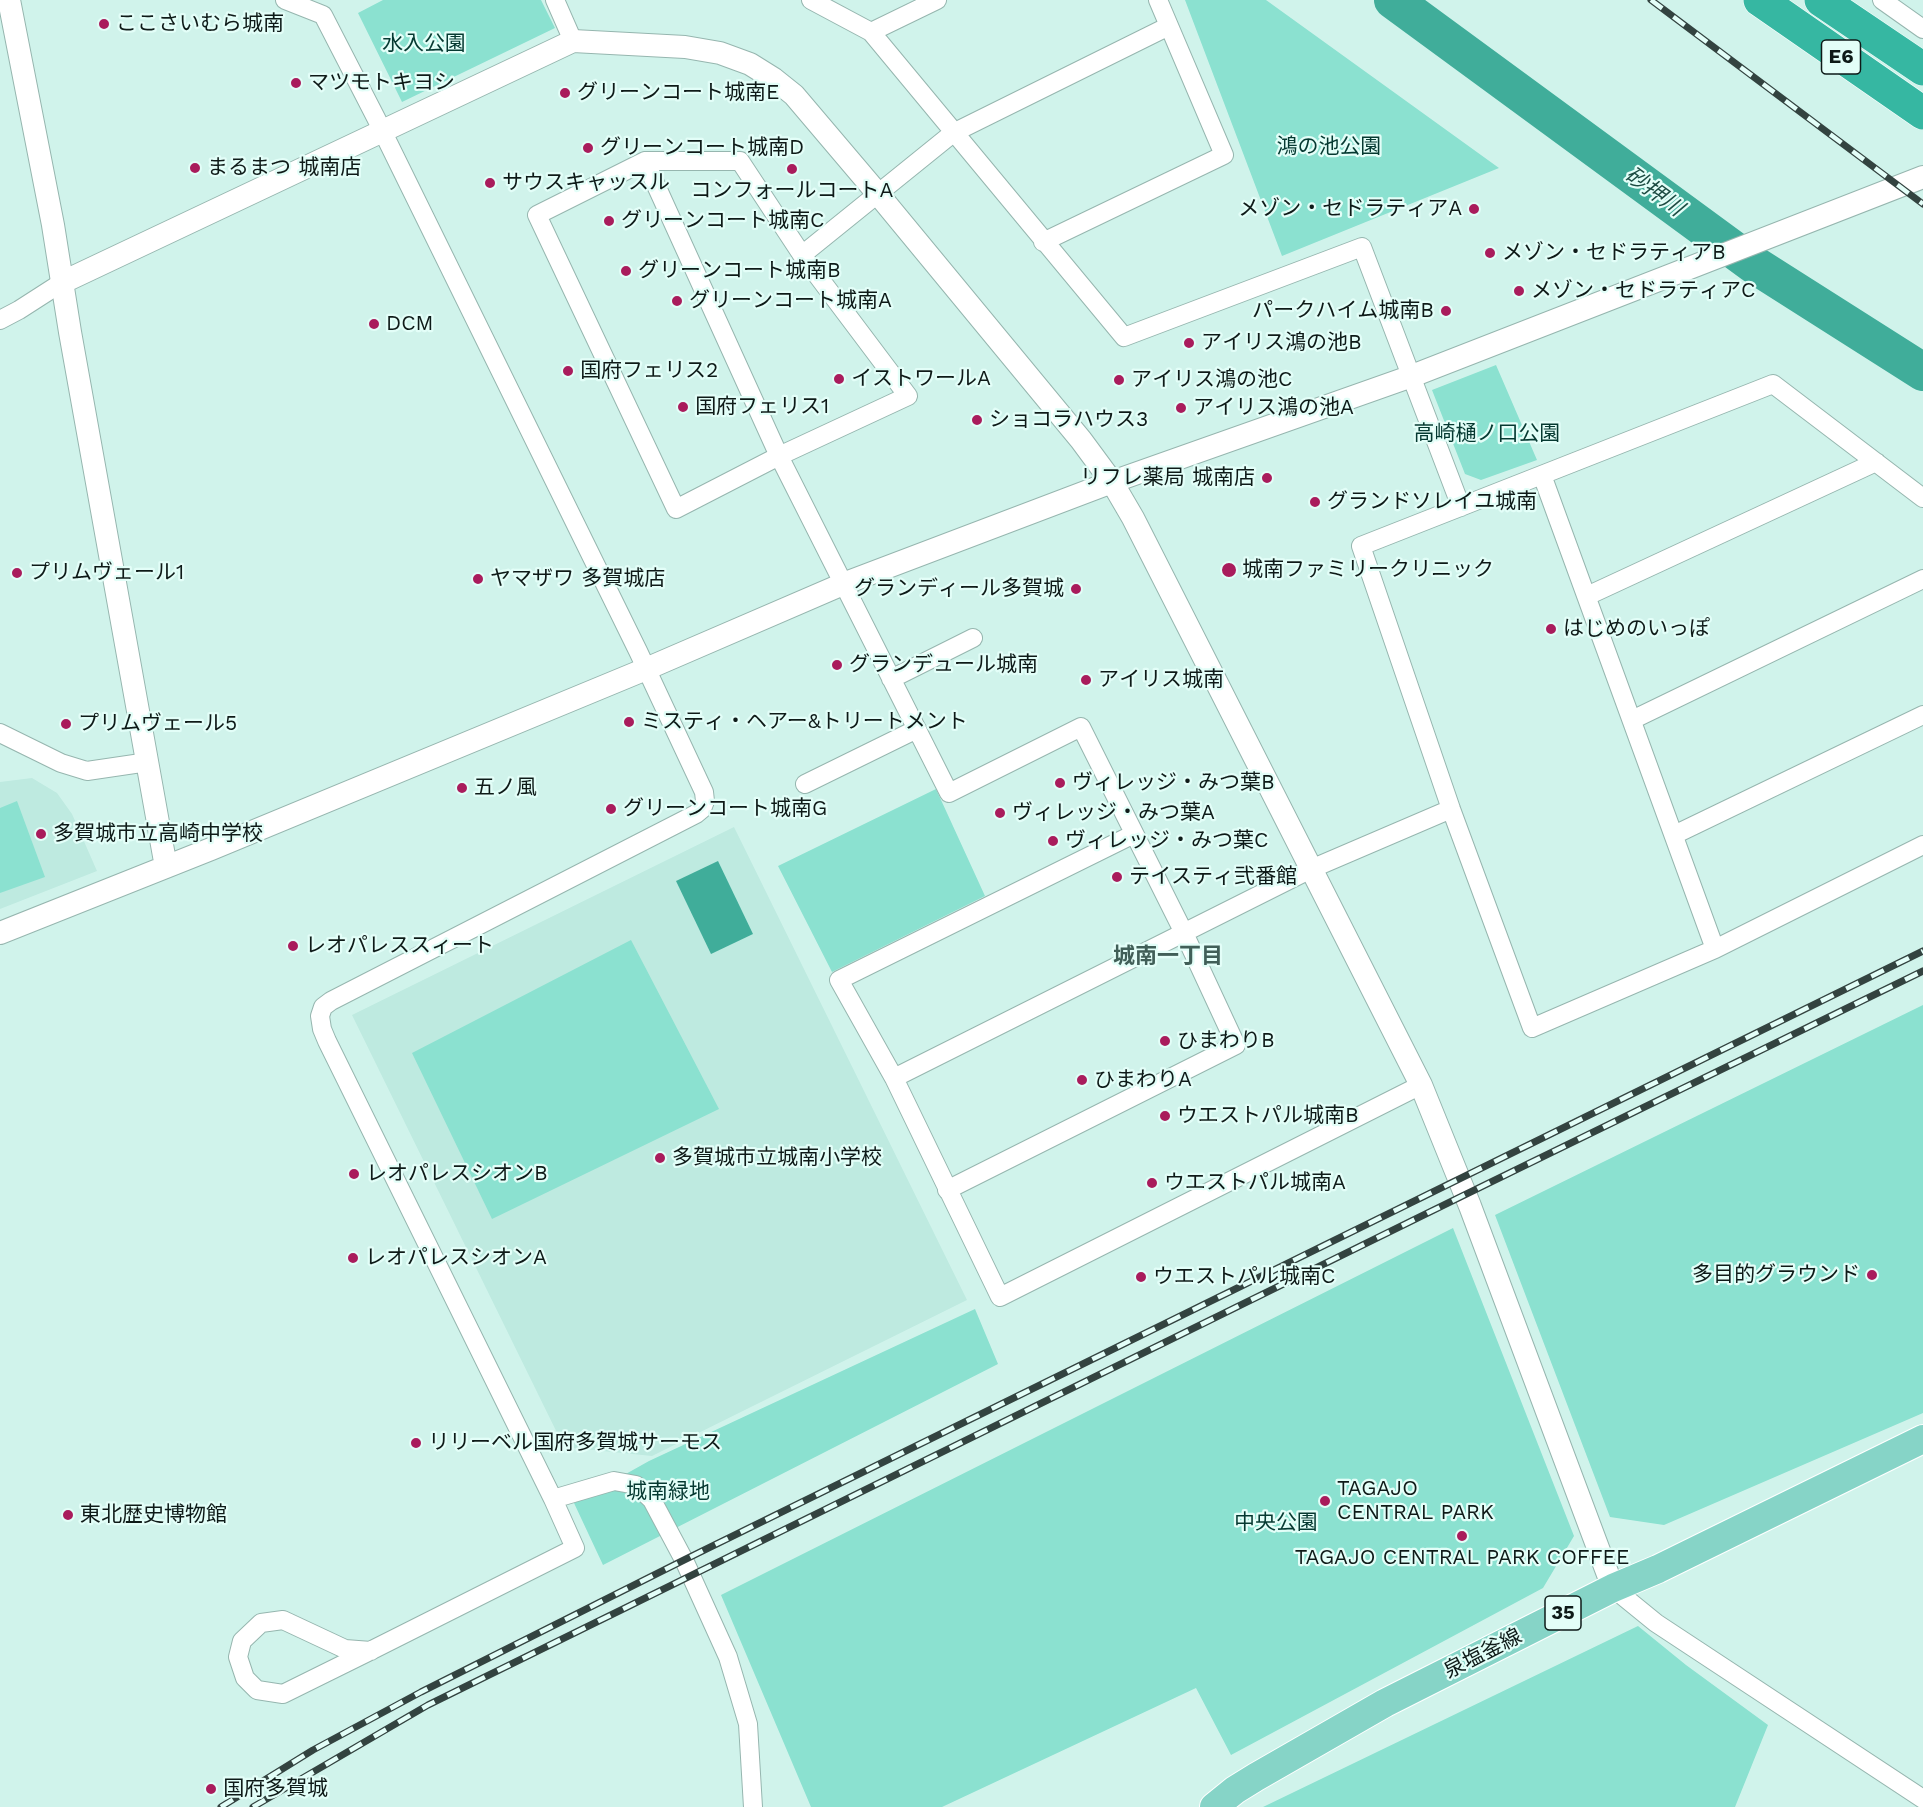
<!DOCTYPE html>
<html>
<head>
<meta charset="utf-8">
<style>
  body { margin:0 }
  canvas { display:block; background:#d0f3eb }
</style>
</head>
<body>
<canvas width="1923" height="1807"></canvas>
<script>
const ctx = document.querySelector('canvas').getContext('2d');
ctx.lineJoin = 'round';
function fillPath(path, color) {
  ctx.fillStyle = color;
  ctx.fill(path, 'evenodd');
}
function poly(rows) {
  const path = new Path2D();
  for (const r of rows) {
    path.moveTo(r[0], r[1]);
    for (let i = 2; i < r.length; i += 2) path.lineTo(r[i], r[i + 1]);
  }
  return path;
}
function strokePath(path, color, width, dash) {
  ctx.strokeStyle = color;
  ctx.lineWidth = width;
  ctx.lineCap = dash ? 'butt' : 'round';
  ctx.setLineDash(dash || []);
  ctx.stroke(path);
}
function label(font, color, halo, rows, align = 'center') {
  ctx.font = font + ' "Work Sans","Noto Sans JP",sans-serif';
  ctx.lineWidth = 4.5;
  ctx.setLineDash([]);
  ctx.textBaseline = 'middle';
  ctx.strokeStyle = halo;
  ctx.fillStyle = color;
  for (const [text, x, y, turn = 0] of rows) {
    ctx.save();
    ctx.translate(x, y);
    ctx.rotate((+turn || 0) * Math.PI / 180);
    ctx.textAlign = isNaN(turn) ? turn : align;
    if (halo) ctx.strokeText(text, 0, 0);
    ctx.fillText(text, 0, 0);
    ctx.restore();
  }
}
const built = poly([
  [32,778,57,793,72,814,97,871,0,909,0,782],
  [734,827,967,1300,652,1456,564,1447,352,1015]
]);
const green = poly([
  [383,0,541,0,555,28,402,102,358,13],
  [1185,0,1266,0,1499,168,1282,256],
  [1496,365,1537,460,1481,480,1465,474,1432,390],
  [936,789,985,896,832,972,778,866],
  [17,801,45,877,0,893,0,808],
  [631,940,719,1109,492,1219,412,1053],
  [1923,1005,1923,1413,1664,1525,1610,1517,1495,1215],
  [1453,1228,1574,1536,1543,1588,1231,1755,1196,1688,942,1807,811,1807,721,1595],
  [975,1309,998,1364,603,1565,574,1503,649,1461],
  [1638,1626,1686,1665,1768,1725,1735,1807,1263,1807]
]);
const water = poly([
  [718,861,753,934,711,954,676,881]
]);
const river = poly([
  [1393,0,1753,264,1923,372]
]);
const minor = poly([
  [285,0,323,15,376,118,638,651,704,792,705,801,702,809,696,814,331,1001,323,1007,320,1016,322,1029,327,1041,553,1499,575,1548,374,1649,283,1694,257,1690,245,1678,238,1657,242,1641,261,1623,283,1620,345,1649,371,1651],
  [555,0,573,41],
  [811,0,871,32,1124,337,1362,247,1461,507],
  [1882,0,1923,29],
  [871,32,937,0],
  [645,161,779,456,949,793,1081,727,1184,933,1236,1045,947,1190],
  [645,161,740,161,802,255,908,396,779,456,676,509,537,215,645,161],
  [1043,242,1224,155,1158,0],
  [802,255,953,133,1169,26],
  [0,320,19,310,61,283],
  [1542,475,1715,949],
  [1923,498,1773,384,1361,546,1451,809,1532,1028,1715,949,1923,845],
  [1587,596,1876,462],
  [891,679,973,638],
  [1632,720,1923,579],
  [0,733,61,763,87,771,148,762],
  [805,784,917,729],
  [1134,834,839,980,894,1078,1000,1297,1421,1085],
  [1674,835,1923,715],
  [894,1078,1311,869,1451,809],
  [553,1499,614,1481,636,1485,652,1500,684,1560,728,1657,748,1724,753,1807],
  [1613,1588,1656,1623,1923,1799]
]);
const tertiary = poly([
  [9,0,53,225,70,332,166,867],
  [61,283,573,41,685,47,720,53,750,64,774,79,794,95,878,194,1081,440,1112,482,1133,518,1421,1085,1470,1206,1613,1588],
  [0,933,211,849,646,669,843,584,1112,482,1412,376,1923,177]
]);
const primary = poly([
  [1214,1807,1235,1790,1256,1777,1385,1703,1613,1588,1658,1569,1923,1439]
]);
const motorway = poly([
  [1760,0,1923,113],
  [1821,0,1923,69]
]);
const rail = poly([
  [1651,0,1923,204],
  [221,1807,313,1750,421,1692,684,1560,1923,951],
  [253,1807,428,1705,1448,1203,1923,971]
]);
const markers = [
  [104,24,6,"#a91c5c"],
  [296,83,6,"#a91c5c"],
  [565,93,6,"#a91c5c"],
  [588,148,6,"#a91c5c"],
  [195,168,6,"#a91c5c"],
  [792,169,6,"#a91c5c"],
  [490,183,6,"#a91c5c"],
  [1474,209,6,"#a91c5c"],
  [609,221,6,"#a91c5c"],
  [1490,253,6,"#a91c5c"],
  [626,271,6,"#a91c5c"],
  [1519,291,6,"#a91c5c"],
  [677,301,6,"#a91c5c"],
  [1446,311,6,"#a91c5c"],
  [374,324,6,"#a91c5c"],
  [1189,343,6,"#a91c5c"],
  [568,371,6,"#a91c5c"],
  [839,379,6,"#a91c5c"],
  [1119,380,6,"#a91c5c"],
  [683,407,6,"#a91c5c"],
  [1181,408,6,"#a91c5c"],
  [977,420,6,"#a91c5c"],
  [1267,478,6,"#a91c5c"],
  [1315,502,6,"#a91c5c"],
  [1229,570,8,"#a91c5c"],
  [17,573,6,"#a91c5c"],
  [478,579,6,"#a91c5c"],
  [1076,589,6,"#a91c5c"],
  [1551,629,6,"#a91c5c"],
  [837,665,6,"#a91c5c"],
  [1086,680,6,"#a91c5c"],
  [629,722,6,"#a91c5c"],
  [66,724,6,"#a91c5c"],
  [1060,783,6,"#a91c5c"],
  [462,788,6,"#a91c5c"],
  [611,809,6,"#a91c5c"],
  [1000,813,6,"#a91c5c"],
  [41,834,6,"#a91c5c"],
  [1053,841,6,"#a91c5c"],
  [1117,877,6,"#a91c5c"],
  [293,946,6,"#a91c5c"],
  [1165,1041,6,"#a91c5c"],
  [1082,1080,6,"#a91c5c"],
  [1165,1116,6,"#a91c5c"],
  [660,1158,6,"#a91c5c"],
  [354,1174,6,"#a91c5c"],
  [1152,1183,6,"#a91c5c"],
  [353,1258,6,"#a91c5c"],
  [1872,1275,6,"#a91c5c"],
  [1141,1277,6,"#a91c5c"],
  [416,1443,6,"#a91c5c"],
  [1325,1501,6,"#a91c5c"],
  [68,1515,6,"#a91c5c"],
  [1462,1536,6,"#a91c5c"],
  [211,1789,6,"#a91c5c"]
];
const shields = [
  [1841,57,39],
  [1563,1613,36]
];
const shieldNames = [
  ["E6",1841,57],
  ["35",1563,1613]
];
const poiNames = [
  ["ここさいむら城南",116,24],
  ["マツモトキヨシ",308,83],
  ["グリーンコート城南E",577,93],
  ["グリーンコート城南D",600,148],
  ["まるまつ 城南店",207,168],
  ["サウスキャッスル",502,183],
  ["コンフォールコートA",792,191,"center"],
  ["メゾン・セドラティアA",1462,209,"right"],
  ["グリーンコート城南C",621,221],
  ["メゾン・セドラティアB",1502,253],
  ["グリーンコート城南B",638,271],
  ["メゾン・セドラティアC",1531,291],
  ["グリーンコート城南A",689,301],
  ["パークハイム城南B",1434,311,"right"],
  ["DCM",386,324],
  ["アイリス鴻の池B",1201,343],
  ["国府フェリス2",580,371],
  ["イストワールA",851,379],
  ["アイリス鴻の池C",1131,380],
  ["国府フェリス1",695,407],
  ["アイリス鴻の池A",1193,408],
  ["ショコラハウス3",989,420],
  ["リフレ薬局 城南店",1255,478,"right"],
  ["グランドソレイユ城南",1327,502],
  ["城南ファミリークリニック",1242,570],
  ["プリムヴェール1",29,573],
  ["ヤマザワ 多賀城店",490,579],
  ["グランディール多賀城",1064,589,"right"],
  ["はじめのいっぽ",1563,629],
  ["グランデュール城南",849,665],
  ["アイリス城南",1098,680],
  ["ミスティ・ヘアー&トリートメント",641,722],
  ["プリムヴェール5",78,724],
  ["ヴィレッジ・みつ葉B",1072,783],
  ["五ノ風",474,788],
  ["グリーンコート城南G",623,809],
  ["ヴィレッジ・みつ葉A",1012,813],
  ["多賀城市立高崎中学校",53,834],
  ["ヴィレッジ・みつ葉C",1065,841],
  ["テイスティ弐番館",1129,877],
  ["レオパレススィート",305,946],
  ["ひまわりB",1177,1041],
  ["ひまわりA",1094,1080],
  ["ウエストパル城南B",1177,1116],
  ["多賀城市立城南小学校",672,1158],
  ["レオパレスシオンB",366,1174],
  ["ウエストパル城南A",1164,1183],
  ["レオパレスシオンA",365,1258],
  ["多目的グラウンド",1860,1275,"right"],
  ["ウエストパル城南C",1153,1277],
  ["リリーベル国府多賀城サーモス",428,1443],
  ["TAGAJO",1337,1489],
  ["CENTRAL PARK",1337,1513],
  ["東北歴史博物館",80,1515],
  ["TAGAJO CENTRAL PARK COFFEE",1462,1558,"center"],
  ["国府多賀城",223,1789]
];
const parkNames = [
  ["水入公園",424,44],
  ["鴻の池公園",1329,147],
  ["高崎樋ノ口公園",1487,434],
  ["城南緑地",668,1492],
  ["中央公園",1276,1523]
];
const streetNames = [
  ["泉塩釜線",1483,1654,-27]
];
const waterNames = [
  ["砂押川",1654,192,36]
];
const neighbourhoodNames = [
  ["城南一丁目",1168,957]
];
fillPath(built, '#beeae0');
fillPath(green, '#8be1d0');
fillPath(water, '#40ad9a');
strokePath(river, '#40ad9a', 38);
strokePath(minor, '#96b6af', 20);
strokePath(tertiary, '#96b6af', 24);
strokePath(primary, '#fff', 30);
strokePath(motorway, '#fff', 34);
strokePath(minor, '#fff', 18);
strokePath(tertiary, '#fff', 22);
strokePath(primary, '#86d4c7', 28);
strokePath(motorway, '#36b7a2', 33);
strokePath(rail, '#334340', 7);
strokePath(rail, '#e3fef8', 4.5, [14]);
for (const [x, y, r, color] of markers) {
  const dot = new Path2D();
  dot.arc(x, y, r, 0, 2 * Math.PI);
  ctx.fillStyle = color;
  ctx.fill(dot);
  strokePath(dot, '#e3fef8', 2);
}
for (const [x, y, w] of shields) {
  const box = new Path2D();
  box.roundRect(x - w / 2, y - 17, w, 34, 4.5);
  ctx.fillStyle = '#e3fef8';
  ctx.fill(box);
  strokePath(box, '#0e1a18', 1.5);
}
label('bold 20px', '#0e1a18', null, shieldNames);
label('21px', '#0e1a18', '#e3fef8', poiNames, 'left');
label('21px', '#053931', '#e3fef8', parkNames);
label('21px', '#0e1a18', '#e3fef8', streetNames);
label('italic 22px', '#1d4c43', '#e3fef8', waterNames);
label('bold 22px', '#415f58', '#e3fef8', neighbourhoodNames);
</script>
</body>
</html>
